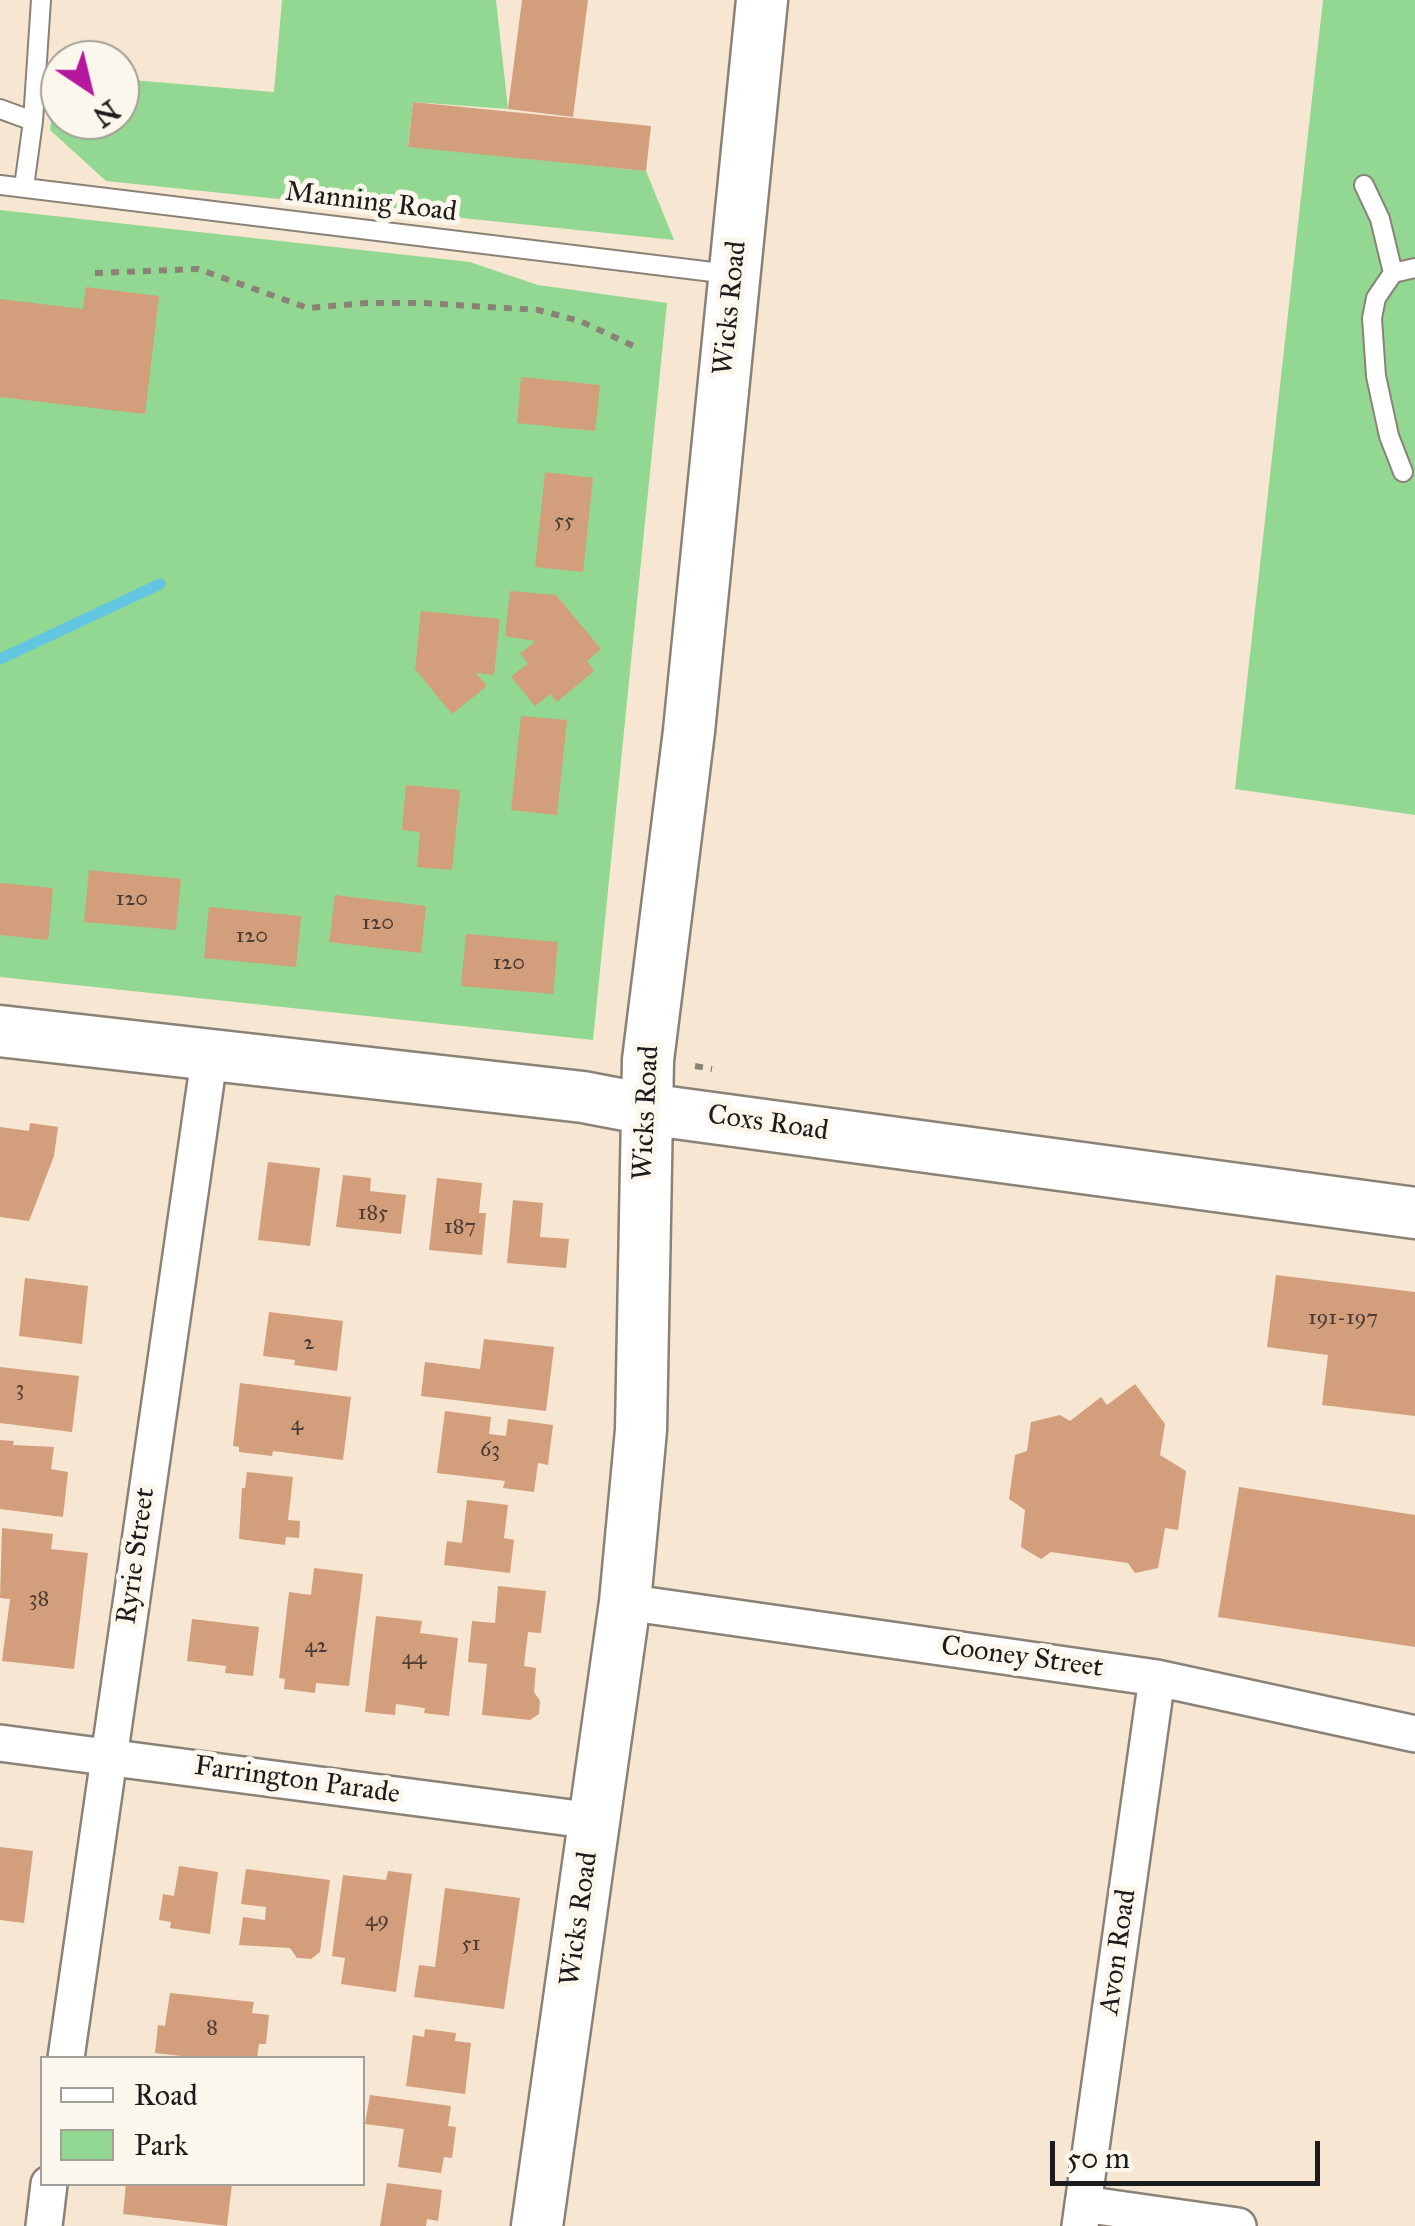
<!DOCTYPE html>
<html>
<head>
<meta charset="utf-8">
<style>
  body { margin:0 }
  #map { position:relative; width:1415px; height:2226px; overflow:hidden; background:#f7e7d2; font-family:"IM FELL Great Primer",serif }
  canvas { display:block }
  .legend { position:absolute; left:40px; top:2056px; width:325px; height:130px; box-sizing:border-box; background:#fbf7ec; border:2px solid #a29f99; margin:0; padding:12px 18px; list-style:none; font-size:30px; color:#1c1c1c }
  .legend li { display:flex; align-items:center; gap:20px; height:50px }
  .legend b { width:50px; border:2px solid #a29f99 }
  .north { position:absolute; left:40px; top:40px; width:100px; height:100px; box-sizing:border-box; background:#fbf7ec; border:2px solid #a29f99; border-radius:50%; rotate:145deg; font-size:28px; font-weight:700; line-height:40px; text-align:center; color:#1c1c1c }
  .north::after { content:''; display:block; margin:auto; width:35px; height:45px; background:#b5179e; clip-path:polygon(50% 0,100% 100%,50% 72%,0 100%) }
  .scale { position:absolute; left:1050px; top:2141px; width:270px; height:45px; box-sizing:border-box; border:5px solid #1c1c1c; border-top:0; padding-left:12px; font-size:30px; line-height:35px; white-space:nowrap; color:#1c1c1c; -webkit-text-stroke:8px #fbf7ec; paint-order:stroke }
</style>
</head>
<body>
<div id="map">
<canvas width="1415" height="2226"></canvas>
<ul class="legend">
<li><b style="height:12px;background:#fff"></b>Road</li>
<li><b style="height:28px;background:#93d892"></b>Park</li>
</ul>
<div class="north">N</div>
<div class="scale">50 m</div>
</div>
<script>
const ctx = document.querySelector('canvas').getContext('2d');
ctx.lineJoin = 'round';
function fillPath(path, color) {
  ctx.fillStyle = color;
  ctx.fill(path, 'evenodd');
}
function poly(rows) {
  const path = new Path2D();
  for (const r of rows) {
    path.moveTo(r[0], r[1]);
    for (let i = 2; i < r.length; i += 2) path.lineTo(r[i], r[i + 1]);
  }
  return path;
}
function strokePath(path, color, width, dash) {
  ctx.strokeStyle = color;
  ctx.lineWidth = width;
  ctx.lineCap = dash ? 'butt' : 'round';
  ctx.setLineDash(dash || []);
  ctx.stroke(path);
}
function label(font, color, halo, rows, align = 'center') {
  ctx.font = font + ' "IM FELL Great Primer",serif';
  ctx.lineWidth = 10;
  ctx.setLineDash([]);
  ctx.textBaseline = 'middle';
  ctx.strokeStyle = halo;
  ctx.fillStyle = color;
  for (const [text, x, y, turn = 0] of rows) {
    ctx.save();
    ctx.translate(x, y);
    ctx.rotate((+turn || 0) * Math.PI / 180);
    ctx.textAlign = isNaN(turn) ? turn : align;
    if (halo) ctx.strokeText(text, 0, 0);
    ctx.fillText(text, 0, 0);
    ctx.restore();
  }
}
const green = poly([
  [282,0,496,0,508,109,413,102,408,146,646,171,674,240,106,181,50,130,57,74,60,74,60,120,120,120,120,79,274,92],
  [1323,0,1415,0,1415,815,1235,789],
  [0,210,470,262,538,285,667,303,593,1040,0,977]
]);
const stream = poly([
  [0,659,160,584]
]);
const building = poly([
  [522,0,588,0,573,117,508,109],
  [413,102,651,126,646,171,408,147],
  [86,287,159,296,145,414,0,397,0,299,83,309],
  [521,377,600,385,595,431,517,423],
  [545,472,593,478,583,572,535,567],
  [510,591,556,595,601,649,587,661,594,671,557,702,550,694,535,706,511,677,528,663,520,654,535,641,505,636],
  [421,611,500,619,494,675,476,673,487,686,452,714,415,669],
  [521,716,567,720,557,815,511,810],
  [406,785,460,790,452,870,417,867,420,832,402,830],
  [89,870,181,879,176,930,84,922],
  [0,883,53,888,48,940,0,935],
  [335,895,426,906,421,953,329,942],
  [209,907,301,916,296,967,204,958],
  [466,934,558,942,553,994,461,986],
  [30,1123,58,1127,54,1156,29,1221,0,1217,0,1127,29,1131],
  [268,1162,320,1168,310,1246,258,1240],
  [343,1175,371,1178,370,1191,406,1195,401,1234,336,1227],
  [437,1178,482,1183,479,1213,486,1213,482,1255,429,1250],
  [513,1200,543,1203,540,1237,569,1239,566,1268,507,1263],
  [1276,1275,1415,1292,1415,1416,1322,1405,1328,1355,1267,1347],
  [25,1278,88,1286,82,1344,19,1336],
  [269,1312,343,1321,337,1371,294,1365,295,1360,263,1356],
  [484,1339,554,1347,546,1411,421,1396,425,1362,480,1369],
  [0,1367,79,1376,72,1432,0,1423],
  [240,1383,351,1397,343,1460,273,1451,272,1456,239,1452,239,1447,233,1446],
  [1135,1384,1165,1424,1160,1455,1186,1471,1178,1530,1165,1528,1158,1568,1135,1573,1128,1563,1051,1552,1041,1559,1021,1547,1025,1510,1009,1499,1015,1455,1027,1451,1031,1422,1060,1415,1070,1421,1101,1397,1107,1405],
  [445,1411,491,1417,489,1434,506,1436,508,1419,553,1425,548,1465,538,1463,534,1492,503,1488,505,1481,437,1473],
  [0,1440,14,1441,13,1445,54,1447,51,1469,68,1472,63,1517,0,1509],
  [247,1472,293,1477,288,1520,300,1521,299,1538,286,1537,285,1545,239,1539,242,1488,245,1488],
  [1239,1487,1415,1515,1415,1647,1218,1617],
  [467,1500,508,1505,504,1538,514,1540,510,1573,444,1565,447,1541,462,1543],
  [2,1528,53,1534,51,1549,88,1553,74,1669,2,1661,10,1599,0,1598],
  [314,1568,363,1574,349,1686,316,1683,315,1693,284,1689,285,1679,279,1678,289,1592,311,1595],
  [498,1586,546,1591,541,1633,528,1632,524,1666,536,1668,534,1692,540,1701,539,1714,530,1720,482,1715,487,1664,468,1662,472,1621,495,1623],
  [376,1616,422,1621,420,1633,458,1638,449,1716,424,1713,425,1708,396,1704,395,1715,365,1712],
  [192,1619,259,1627,253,1676,225,1673,226,1666,187,1661],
  [0,1847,33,1851,24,1923,0,1920],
  [179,1866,218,1872,210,1934,170,1928,171,1922,159,1920,163,1894,174,1896],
  [246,1869,330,1880,320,1952,311,1959,297,1958,290,1948,239,1945,243,1917,265,1920,266,1907,241,1904],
  [388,1871,412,1874,396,1992,341,1984,345,1958,332,1956,343,1875,386,1880],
  [445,1888,520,1898,504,2009,414,1997,419,1965,435,1967],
  [170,1993,254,2002,252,2013,269,2015,266,2044,259,2044,257,2058,199,2058,155,2053,158,2025,165,2026],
  [425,2029,456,2033,455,2041,471,2043,465,2094,406,2086,413,2035,424,2037],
  [370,2095,451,2106,448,2126,456,2127,452,2158,444,2157,441,2173,398,2167,404,2129,365,2124],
  [387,2183,442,2190,438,2221,427,2219,426,2226,380,2226],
  [126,2184,232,2184,227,2226,123,2214]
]);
const path = poly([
  [95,273,198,269,308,308,366,303,425,303,538,310,580,321,640,349],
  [695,1066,712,1069]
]);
const lane = poly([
  [0,109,33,121],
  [0,185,729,274],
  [1364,185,1380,219,1393,273],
  [24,187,33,121,41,0],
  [1403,472,1389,436,1376,376,1372,318,1376,298,1393,273,1415,268]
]);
const street = poly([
  [625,1602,1157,1678,1415,1734],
  [0,1743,594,1821],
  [66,2058,210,1053],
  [1083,2204,1238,2226],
  [44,2226,49,2184],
  [1080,2226,1157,1678]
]);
const secondary = poly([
  [0,1031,583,1097,646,1109,1415,1213],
  [537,2226,625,1602,641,1430,648,1060,689,731,762,0]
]);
const numberNames = [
  ["55",564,522],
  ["120",132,900],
  ["120",378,924],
  ["120",252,937],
  ["120",509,964],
  ["185",373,1214],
  ["187",460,1228],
  ["191-197",1343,1319],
  ["2",309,1344],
  ["3",20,1390],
  ["4",297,1425],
  ["63",490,1451],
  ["38",39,1600],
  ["42",316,1647],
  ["44",414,1659],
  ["49",377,1921],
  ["51",471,1945],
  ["8",212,2029]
];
const streetNames = [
  ["Manning Road",371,203,7],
  ["Wicks Road",731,308,-84],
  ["Wicks Road",647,1113,-87],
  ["Coxs Road",768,1124,8],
  ["Ryrie Street",137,1556,-82],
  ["Cooney Street",1022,1658,8],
  ["Farrington Parade",297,1781,8],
  ["Wicks Road",580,1919,-82],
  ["Avon Road",1119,1952,-82]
];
fillPath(green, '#93d892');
strokePath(stream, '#63c6e1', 11);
fillPath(building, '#d29e7b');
strokePath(lane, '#8a8277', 22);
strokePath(street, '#8a8277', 40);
strokePath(secondary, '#8a8277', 55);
strokePath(path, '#8a8277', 6, [8, 8]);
strokePath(lane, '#fff', 18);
strokePath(street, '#fff', 35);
strokePath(secondary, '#fff', 50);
label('22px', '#4a3c34', null, numberNames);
label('28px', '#1c1c1c', '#fbf7ec', streetNames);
</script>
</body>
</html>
